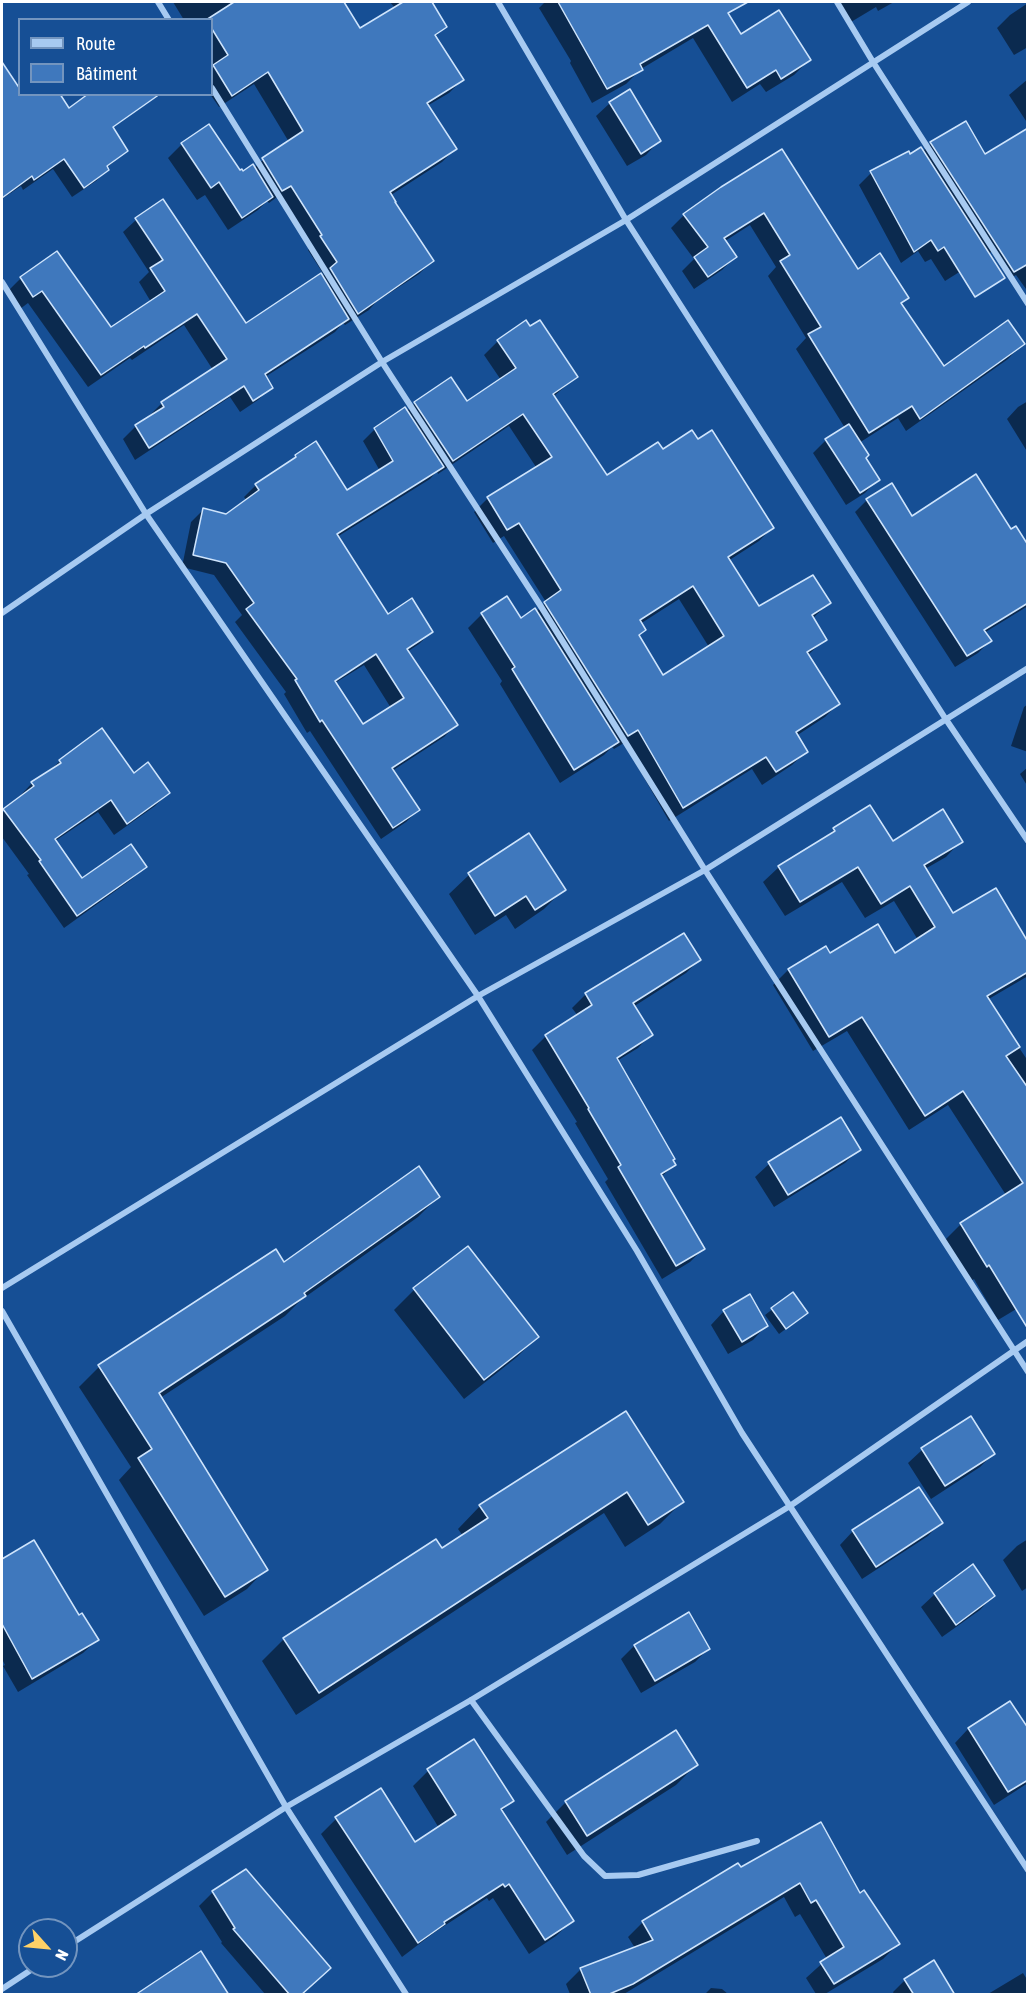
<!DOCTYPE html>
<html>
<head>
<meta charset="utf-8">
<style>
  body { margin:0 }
  #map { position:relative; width:1029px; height:1996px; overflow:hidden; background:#164f95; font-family:"Asap Condensed",sans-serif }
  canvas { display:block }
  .frame { position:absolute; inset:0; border:3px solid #fff; pointer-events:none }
  .legend { position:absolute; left:18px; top:18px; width:195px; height:78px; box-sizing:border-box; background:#164f95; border:2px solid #7395bf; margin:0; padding:8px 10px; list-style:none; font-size:18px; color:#fff }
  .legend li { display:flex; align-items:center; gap:12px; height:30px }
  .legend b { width:30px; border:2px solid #7395bf }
  .north { position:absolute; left:18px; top:1918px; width:60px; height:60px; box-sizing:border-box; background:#164f95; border:2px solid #7395bf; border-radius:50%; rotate:117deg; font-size:16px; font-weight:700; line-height:24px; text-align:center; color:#fff }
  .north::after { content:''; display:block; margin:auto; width:21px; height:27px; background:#ffd167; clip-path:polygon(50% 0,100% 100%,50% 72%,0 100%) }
</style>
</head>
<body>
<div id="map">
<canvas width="1029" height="1996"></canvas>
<div class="frame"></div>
<ul class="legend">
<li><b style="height:8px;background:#a7caf1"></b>Route</li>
<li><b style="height:16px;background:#3f78bd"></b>Bâtiment</li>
</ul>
<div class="north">N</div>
</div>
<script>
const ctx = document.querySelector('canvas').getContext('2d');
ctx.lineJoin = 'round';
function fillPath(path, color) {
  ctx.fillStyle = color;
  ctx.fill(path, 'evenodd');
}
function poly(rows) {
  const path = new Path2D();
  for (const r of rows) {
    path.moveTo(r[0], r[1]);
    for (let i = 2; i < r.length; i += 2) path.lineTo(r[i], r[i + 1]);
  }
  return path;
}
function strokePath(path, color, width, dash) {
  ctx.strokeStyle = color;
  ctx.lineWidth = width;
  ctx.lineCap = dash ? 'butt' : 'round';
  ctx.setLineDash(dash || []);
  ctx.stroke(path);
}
const shadow = poly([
  [173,2,342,2,360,30,395,8,390,2,430,2,445,26,435,37,462,80,449,93,427,106,455,149,442,162,391,195,432,261,419,274,376,302,369,310,345,325,343,323,335,332,265,377,271,387,258,400,240,412,230,397,135,460,123,439,136,426,150,418,149,416,162,403,213,370,184,325,132,360,130,358,88,387,28,303,20,309,8,291,21,278,57,253,111,329,151,302,139,282,149,272,123,232,136,220,163,201,245,325,324,275,308,250,310,248,277,197,269,203,267,201,258,210,228,230,205,195,197,200,168,158,182,144,208,126,239,172,243,173,254,168,263,160,289,142,254,84,219,107,210,94,212,69,214,66,212,62,212,20,184,20],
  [545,2,719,2,741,36,809,60,794,75,766,92,760,84,732,102,693,38,641,69,626,84,592,103,570,63,571,61,539,8],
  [838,2,894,2,878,11,876,7,851,22],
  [1028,3,1028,47,1014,55,997,28,1010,15],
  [2,79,6,85,16,86,20,84,20,94,69,110,127,151,106,168,107,170,96,181,72,197,53,169,23,190,21,186,2,199],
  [1028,79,1028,124,1009,95],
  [610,103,659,141,646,155,627,166,596,116],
  [1028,129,1028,288,1026,289,1016,275,1011,278,993,251,945,281,931,259,925,262,918,251,901,263,859,185,871,173,922,152,931,143,985,156],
  [781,151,858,271,907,297,900,304,944,368,1021,345,1008,359,906,431,898,418,859,443,864,458,878,479,865,493,846,505,813,453,826,440,845,428,796,349,806,338,768,276,776,267,750,225,725,241,735,257,722,270,694,289,682,271,694,259,671,228,684,215],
  [498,341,576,377,553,397,606,477,662,451,772,528,759,541,728,561,758,608,829,603,812,619,825,639,808,655,838,704,825,717,796,736,806,752,792,765,762,785,752,769,669,821,624,743,614,749,612,747,604,755,560,783,500,684,502,681,468,628,482,614,520,620,536,612,546,602,504,536,493,543,474,512,488,498,536,467,509,426,438,474,437,471,430,479,337,537,388,616,431,632,419,644,407,652,456,725,444,737,392,771,418,810,406,822,381,839,310,731,307,733,284,694,286,692,235,622,242,615,214,575,182,567,191,522,203,510,226,515,247,501,244,497,256,485,286,465,296,456,347,492,380,471,363,441,375,429,406,412,415,403,467,403,501,380,484,355],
  [679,599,709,647,662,677,638,637,644,630,640,624],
  [364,665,391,708,362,726,335,683],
  [1028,401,1028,453,1007,419,1018,407],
  [867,500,912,518,1011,531,1025,545,1028,543,1028,606,984,633,990,641,978,653,955,667,855,512],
  [1028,704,1028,752,1011,746,1024,707],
  [60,761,133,775,168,793,155,806,114,835,98,812,55,841,82,880,145,867,132,879,64,928,27,875,29,874,2,837,2,813,21,798,20,796,32,783,47,773],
  [1028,767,1028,787,1020,774],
  [834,830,892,843,961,841,946,857,925,869,953,915,1028,940,1028,976,987,1000,1028,1061,1028,1302,998,1320,974,1279,971,1281,945,1240,961,1224,1006,1195,948,1105,909,1130,847,1031,813,1051,773,985,788,970,825,948,830,955,894,955,918,940,894,901,865,918,842,882,785,916,763,882,779,867,826,837],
  [529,835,564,889,544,909,515,929,506,915,475,935,449,894,469,875],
  [700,959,686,973,633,1007,651,1034,638,1048,617,1061,674,1165,661,1177,703,1249,690,1262,662,1279,605,1182,608,1179,575,1123,577,1122,532,1050,546,1036,578,1016,572,1008,586,994],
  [840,1119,859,1149,845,1163,774,1207,755,1177,769,1164],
  [438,1197,418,1217,301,1300,285,1316,160,1398,266,1569,247,1589,204,1616,119,1480,131,1467,79,1387,99,1367,284,1264],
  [414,1290,537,1337,517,1357,464,1399,394,1310],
  [792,1294,799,1319,779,1334,765,1315],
  [724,1311,766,1326,753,1340,728,1354,711,1325],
  [625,1413,682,1502,660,1524,625,1547,604,1513,296,1715,262,1661,284,1639,463,1536,458,1529,480,1506],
  [971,1418,993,1454,980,1467,931,1499,908,1463,922,1450],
  [941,1522,928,1536,862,1579,840,1545,853,1531],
  [1028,1539,1028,1587,1022,1591,1003,1560,1017,1546],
  [33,1542,78,1617,97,1640,83,1653,18,1692,3,1666,5,1665,2,1659,2,1561],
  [972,1566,993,1596,980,1610,942,1637,921,1607,935,1594],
  [634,1646,708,1649,695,1662,641,1693,621,1659],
  [1009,1703,1028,1731,1028,1783,994,1805,955,1743,968,1729],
  [474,1741,512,1800,501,1812,572,1921,556,1936,529,1954,493,1898,489,1901,487,1898,435,1932,402,1957,321,1834,336,1819,415,1844,439,1828,413,1786,428,1771],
  [696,1765,676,1785,567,1855,546,1822,566,1802],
  [740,1869,859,1895,898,1944,883,1959,825,1994,816,1994,806,1978,827,1959,800,1914,795,1917,784,1897,624,1994,570,1994,566,1984,581,1969,635,1948,628,1937,643,1922],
  [246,1871,301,1994,265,1994,221,1943,222,1942,199,1906,213,1892],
  [1023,1973,1028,1981,1028,1994,988,1994],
  [905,1980,953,1994,894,1994,893,1992],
  [711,1988,722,1989,728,1994,705,1994]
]);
const building = poly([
  [234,2,344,2,360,28,403,2,432,2,447,27,435,35,464,80,427,103,457,149,390,192,396,202,395,202,434,261,358,314,330,268,337,262,320,236,322,235,291,186,282,191,262,158,303,131,268,72,232,96,213,65,228,55,212,29,212,20,206,20,234,2],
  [558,2,748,2,728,13,741,34,779,10,811,60,781,79,776,70,747,88,708,25,640,64,643,70,607,89,558,2],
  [2,62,20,89,20,94,60,94,69,108,88,94,160,94,113,127,128,151,107,166,109,170,84,188,64,159,34,180,32,176,2,198,2,62],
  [630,89,661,141,641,154,609,102,630,89],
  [966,121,985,154,1028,128,1028,264,1014,272,930,142,966,121],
  [209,124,240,170,242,169,243,171,253,164,273,197,242,218,219,182,211,188,181,143,209,124],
  [921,147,1005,278,975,297,944,247,938,251,931,240,914,252,870,171,909,151,910,154,921,147],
  [782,149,858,269,880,253,909,298,901,303,944,366,1008,320,1025,344,920,419,912,406,869,433,808,334,821,327,780,261,790,255,764,213,724,238,737,257,708,277,694,257,708,247,683,214,721,187,782,149],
  [163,199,246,323,321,273,349,319,265,374,273,388,253,401,244,386,149,448,135,425,164,407,161,402,227,359,197,314,145,348,144,346,101,375,42,291,33,297,20,277,57,251,111,327,165,291,150,268,163,260,135,218,163,199],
  [526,320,530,326,540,320,578,377,553,394,607,475,658,442,663,449,692,430,698,439,712,430,774,528,728,557,759,606,813,575,831,603,812,615,827,640,807,652,840,704,796,732,808,752,776,772,766,757,683,808,638,730,628,736,544,602,561,590,519,523,507,530,487,497,552,457,523,414,453,461,414,402,451,377,467,401,516,368,497,340,526,320],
  [693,586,724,636,663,675,639,635,646,630,640,620,693,586],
  [405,407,444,467,337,534,388,614,412,598,433,632,407,649,458,725,392,768,420,810,393,828,322,720,320,722,295,680,297,679,246,609,254,603,226,563,193,555,203,508,226,514,259,490,255,484,296,457,295,455,316,441,347,490,393,461,374,428,405,407],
  [376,654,404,698,363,724,335,681,376,654],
  [849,424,869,455,866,458,880,480,860,493,825,439,849,424],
  [976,474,1011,529,1016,526,1028,545,1028,603,984,630,992,641,967,656,866,499,892,483,912,516,976,474],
  [507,596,521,618,535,608,619,742,574,770,512,669,515,667,481,613,507,596],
  [102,728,134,773,148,762,170,793,127,824,111,800,55,839,82,878,131,844,147,867,77,916,39,861,41,860,3,809,34,786,31,782,61,763,59,760,102,728],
  [870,805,893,841,943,809,963,842,924,865,953,913,996,888,1028,942,1028,972,987,996,1020,1047,1006,1056,1028,1088,1028,1329,989,1265,987,1267,960,1223,1023,1183,963,1091,925,1116,862,1017,829,1037,788,969,826,946,830,953,878,924,895,953,935,927,910,886,881,904,858,867,800,902,778,866,835,831,833,828,870,805],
  [529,833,566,890,535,910,526,896,495,916,468,873,529,833],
  [684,933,701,960,633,1003,653,1035,617,1058,675,1159,673,1160,676,1165,661,1174,705,1249,676,1266,618,1167,621,1165,588,1109,589,1108,545,1035,592,1005,585,993,684,933],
  [841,1117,861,1150,788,1195,768,1162,841,1117],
  [419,1166,440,1197,304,1293,306,1296,159,1393,268,1570,225,1597,138,1458,152,1449,98,1365,276,1249,284,1262,419,1166],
  [468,1246,539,1337,484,1380,413,1288,468,1246],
  [793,1292,808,1313,786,1329,771,1308,793,1292],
  [750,1294,768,1326,742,1342,723,1310,750,1294],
  [626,1411,684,1502,648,1525,627,1492,319,1693,283,1638,436,1539,442,1548,488,1518,479,1505,626,1411],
  [971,1416,995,1454,945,1486,921,1448,971,1416],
  [919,1487,943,1523,876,1567,852,1530,919,1487],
  [34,1540,79,1615,82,1613,99,1640,32,1679,2,1624,2,1559,34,1540],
  [973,1564,995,1596,956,1625,934,1593,973,1564],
  [689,1612,710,1649,655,1681,634,1645,689,1612],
  [1010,1701,1028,1728,1028,1780,1008,1792,968,1728,1010,1701],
  [676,1730,698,1765,587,1836,565,1801,676,1730],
  [474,1739,514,1801,501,1809,574,1921,545,1940,509,1884,505,1887,503,1884,444,1922,445,1924,418,1943,335,1817,381,1788,415,1842,456,1815,427,1769,474,1739],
  [821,1822,860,1893,864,1890,900,1944,834,1984,820,1962,844,1947,816,1900,811,1903,800,1883,633,1984,607,1995,591,1995,580,1968,653,1940,642,1921,738,1863,741,1867,821,1822],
  [246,1869,331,1968,301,1995,290,1995,233,1929,235,1928,212,1891,246,1869],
  [201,1951,229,1995,135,1995,201,1951],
  [934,1960,955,1995,914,1995,904,1979,934,1960]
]);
const street = poly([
  [158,2,169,20],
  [498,2,626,220,945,718,1028,841],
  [837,2,873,62,1028,304],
  [212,88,382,362,540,605,705,870,1028,1372],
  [2,282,146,514,478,996,637,1251,742,1433,1028,1870],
  [2,613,146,514,382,362,626,220,968,2],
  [2,1288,478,996,705,870,1028,668],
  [2,1311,286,1807,406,1994],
  [471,1700,584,1856,605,1876,638,1875,757,1841],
  [66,1947,286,1807,471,1700,790,1506,1028,1341],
  [2,1989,37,1966]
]);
fillPath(shadow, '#0007');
fillPath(building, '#3f78bd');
strokePath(building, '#cee4fc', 1.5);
strokePath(street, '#a7caf1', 6);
</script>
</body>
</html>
